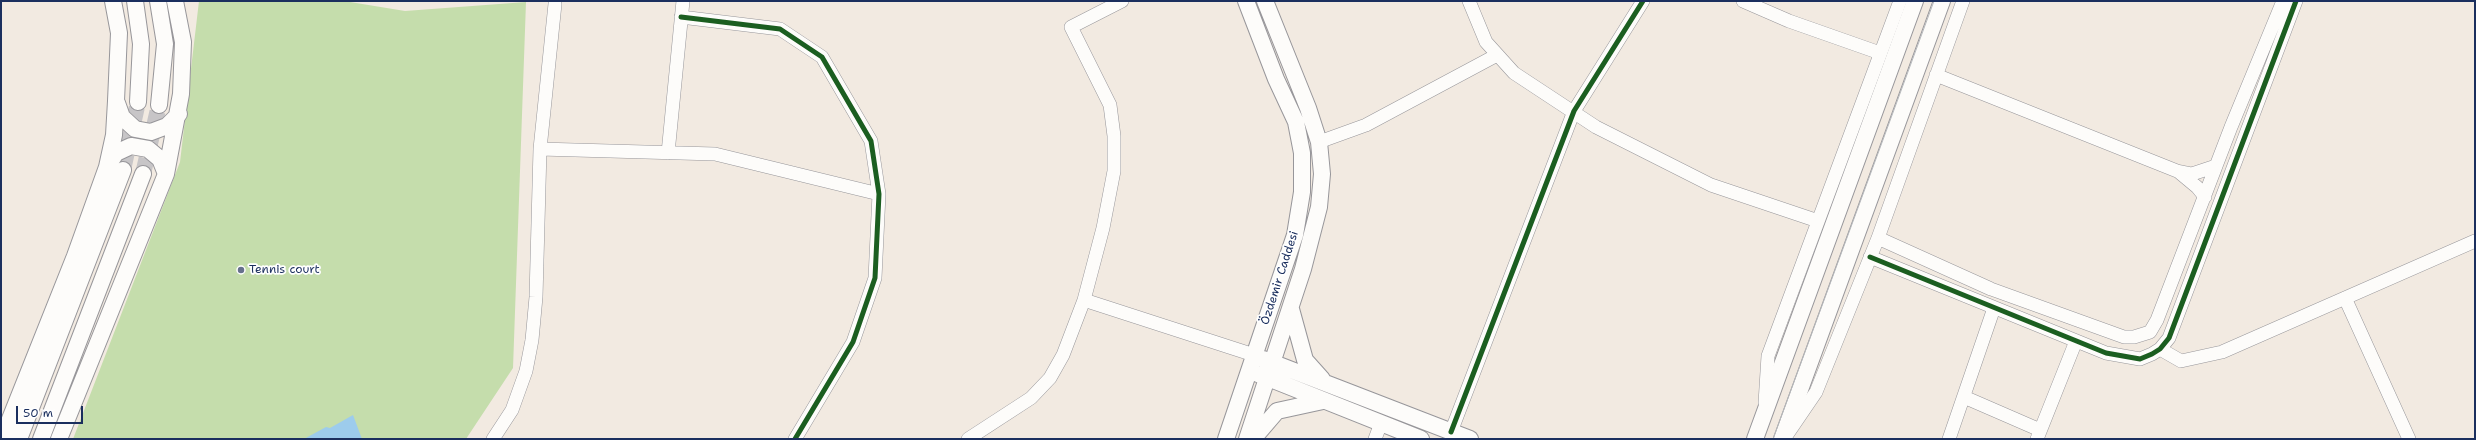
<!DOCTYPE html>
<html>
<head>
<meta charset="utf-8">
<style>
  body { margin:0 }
  #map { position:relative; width:2476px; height:440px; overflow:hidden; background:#f2eae1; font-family:"Shantell Sans",sans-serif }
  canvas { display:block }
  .frame { position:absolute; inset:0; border:2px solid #1b2f5e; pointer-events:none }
  .scale { position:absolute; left:16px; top:406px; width:67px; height:18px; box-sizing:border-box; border:2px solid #1b2f5e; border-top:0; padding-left:5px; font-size:12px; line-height:14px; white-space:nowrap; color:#1b2f5e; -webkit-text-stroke:3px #fff; paint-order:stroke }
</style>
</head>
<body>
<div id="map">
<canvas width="2476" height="440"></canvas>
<div class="frame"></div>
<div class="scale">50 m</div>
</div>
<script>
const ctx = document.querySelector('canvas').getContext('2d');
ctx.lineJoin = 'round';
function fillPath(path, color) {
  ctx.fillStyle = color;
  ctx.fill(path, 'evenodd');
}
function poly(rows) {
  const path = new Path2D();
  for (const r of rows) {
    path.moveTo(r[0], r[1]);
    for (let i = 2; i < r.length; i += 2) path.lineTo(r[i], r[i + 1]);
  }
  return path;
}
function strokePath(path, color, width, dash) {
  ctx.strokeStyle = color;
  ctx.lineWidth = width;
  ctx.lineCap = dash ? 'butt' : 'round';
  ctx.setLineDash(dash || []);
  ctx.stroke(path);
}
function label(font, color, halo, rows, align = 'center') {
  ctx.font = font + ' "Shantell Sans",sans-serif';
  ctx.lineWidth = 3.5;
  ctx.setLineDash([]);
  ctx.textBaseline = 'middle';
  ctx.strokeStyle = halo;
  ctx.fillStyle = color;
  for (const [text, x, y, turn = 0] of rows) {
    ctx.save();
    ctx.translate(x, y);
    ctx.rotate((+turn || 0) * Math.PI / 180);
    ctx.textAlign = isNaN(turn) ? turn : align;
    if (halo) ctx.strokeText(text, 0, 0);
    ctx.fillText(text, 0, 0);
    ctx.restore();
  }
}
const green = poly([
  [199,1,344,1,405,11,526,2,513,368,466,439,73,439,180,162]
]);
const water = poly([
  [353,415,362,439,304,439,326,427,330,428]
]);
const majorTunnel = poly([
  [123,170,138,102],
  [143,174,159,105]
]);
const minor = poly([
  [1469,1,1486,42,1514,73,1596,127,1711,185,1818,221],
  [1743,1,1789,21,1880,53],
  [681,17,780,29,822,57,871,141,879,194,875,278,853,342,795,439],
  [1936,75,2177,171,2192,174,2216,166],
  [1319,142,1366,125,1497,55],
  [540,149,715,154,879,194],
  [668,153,683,1],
  [2179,172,2197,187,2205,197],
  [1878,238,1991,289,2124,337,2134,337,2150,332,2157,320,2231,127,2283,1],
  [1870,257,2106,353,2140,359,2152,354,2160,349,2169,338,2296,1],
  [2345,298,2409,439],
  [1084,300,1103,228,1114,171,1114,136,1110,105,1071,27,1122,1],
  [2160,349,2181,361,2222,352,2475,241],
  [1964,397,2040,430],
  [1765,403,1768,356,1900,1],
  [1451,432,1574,111,1643,1],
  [1786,436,1816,392,1878,238,1963,1],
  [493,439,512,410,526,371,532,340,536,297,540,149,555,4],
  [968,439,1031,398,1050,378,1063,355,1084,300,1254,355],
  [1375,439,1381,423],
  [1949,439,1994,308],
  [2037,439,2076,341]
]);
const major = poly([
  [135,1,141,44,138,102],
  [158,1,165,44,159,105],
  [117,103,122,117,135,129,151,132,167,126,179,114],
  [108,165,116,153,131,146,148,149,160,159,166,174],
  [1291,309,1305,360,1322,379],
  [1263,359,1470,439],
  [1258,374,1421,439],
  [2,439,75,256,107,167,114,135,116,101,119,33,113,1],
  [19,439,123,170],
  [41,439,143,174],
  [59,439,166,174,181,94,183,42,175,1],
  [1226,439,1295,235,1302,192,1302,153,1296,122,1276,79,1246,1],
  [1247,439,1303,269,1319,207,1322,174,1319,142,1308,108,1265,1],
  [1253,439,1277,411,1323,401],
  [1755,439,1915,1],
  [1782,439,1942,1]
]);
const tram = poly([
  [1773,439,1934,1]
]);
const cycleway = poly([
  [681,17,780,29,822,57,871,141,879,194,875,278,853,342,795,439],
  [1870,257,2106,353,2140,359,2152,354,2160,349,2169,338,2296,1],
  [1451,432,1574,111,1643,1]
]);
const markers = [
  [241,270,4,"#66708c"]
];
const poiNames = [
  ["Tennis court",249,270]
];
const streetNames = [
  ["Özdemir Caddesi",1280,278,-72]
];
fillPath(green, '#c5ddac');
fillPath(water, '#9dccec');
strokePath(majorTunnel, '#c7c5c7', 16, [16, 8]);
strokePath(minor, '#97969a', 14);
strokePath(major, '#97969a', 18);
strokePath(minor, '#fdfcfa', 13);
strokePath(major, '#fdfcfa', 16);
strokePath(tram, '#b7b9bc', 1);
strokePath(cycleway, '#1b5e20', 5);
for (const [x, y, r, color] of markers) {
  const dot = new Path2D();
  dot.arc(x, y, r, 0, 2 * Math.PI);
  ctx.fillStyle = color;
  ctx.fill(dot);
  strokePath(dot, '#fff', 1.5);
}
label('12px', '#1b2f5e', '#fff', poiNames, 'left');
label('12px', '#1b2f5e', '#fff', streetNames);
</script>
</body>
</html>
